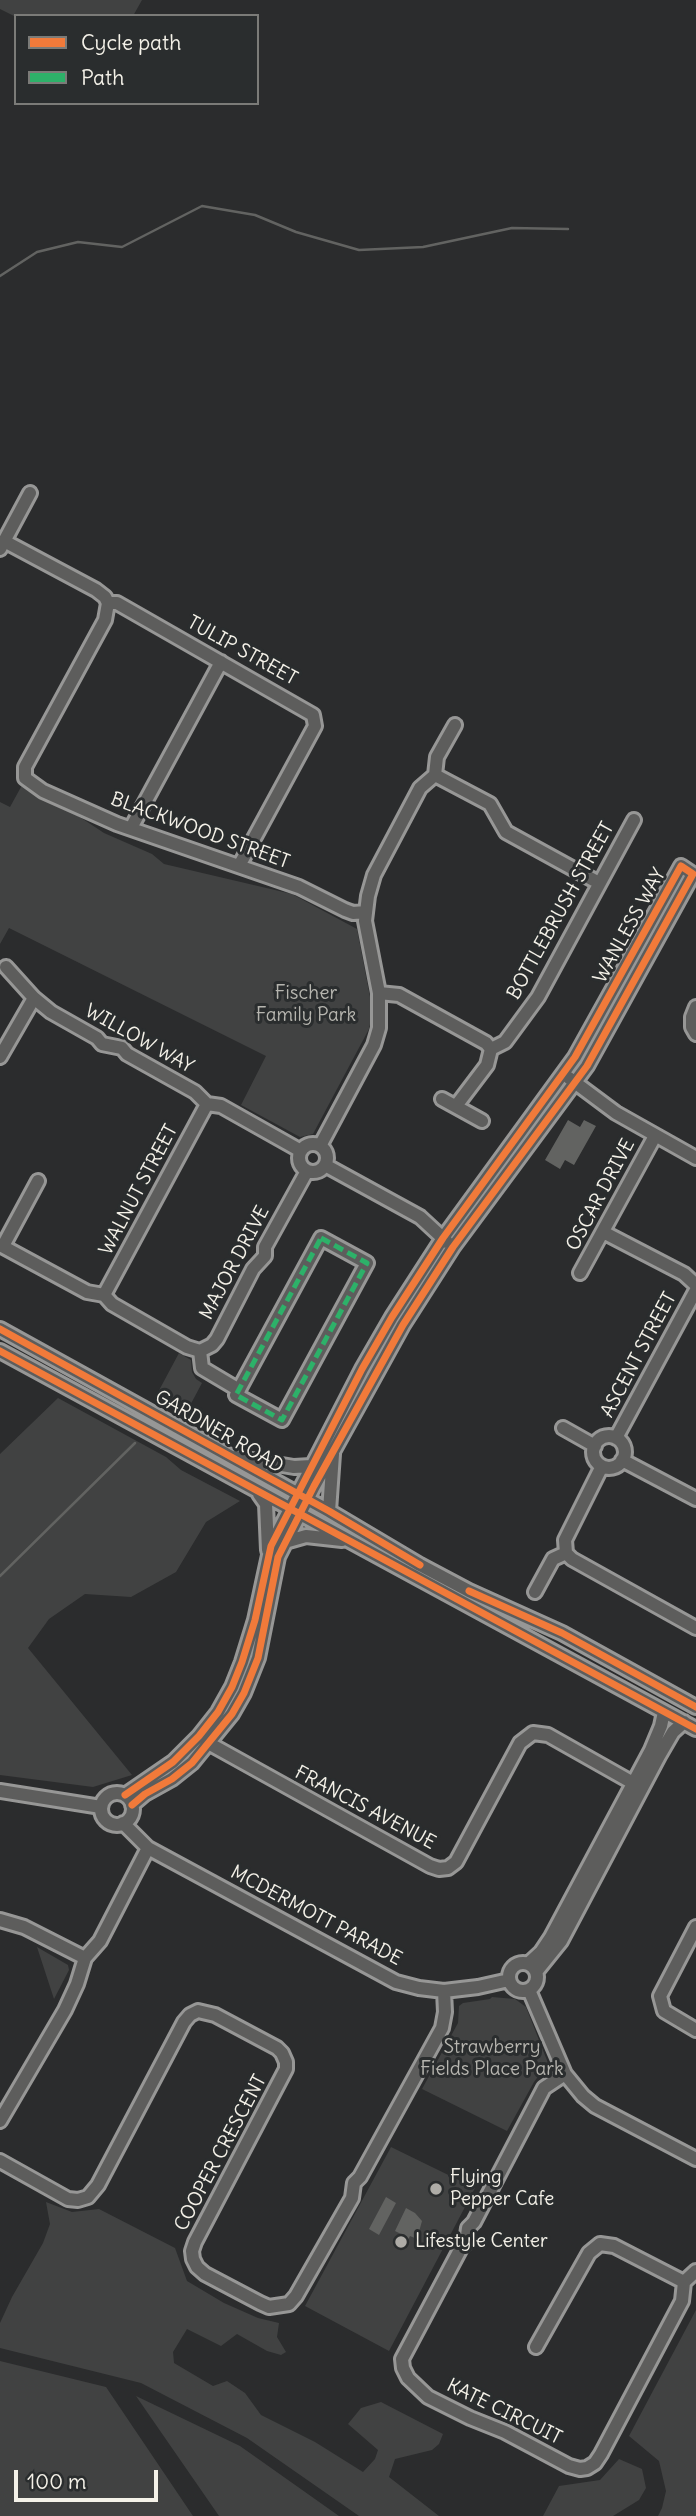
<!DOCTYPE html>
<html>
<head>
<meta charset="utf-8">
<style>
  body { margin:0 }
  #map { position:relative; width:696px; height:2516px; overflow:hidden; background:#2b2c2d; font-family:Delius,sans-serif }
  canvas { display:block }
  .legend { position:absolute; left:14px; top:14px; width:245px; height:91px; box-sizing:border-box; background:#2a2d2e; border:2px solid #7b7b78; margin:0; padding:9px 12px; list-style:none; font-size:21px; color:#f4f1e8 }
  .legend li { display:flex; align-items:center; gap:14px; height:35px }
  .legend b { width:35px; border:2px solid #7b7b78 }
  .scale { position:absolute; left:14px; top:2470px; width:144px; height:32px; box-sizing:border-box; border:4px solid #f4f1e8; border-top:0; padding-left:9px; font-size:21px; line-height:24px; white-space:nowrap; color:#f4f1e8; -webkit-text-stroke:5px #2a2d2e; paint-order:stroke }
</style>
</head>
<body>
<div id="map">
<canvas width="696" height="2516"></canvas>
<ul class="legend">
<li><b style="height:9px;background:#f17a3a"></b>Cycle path</li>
<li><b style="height:9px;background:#2db169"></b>Path</li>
</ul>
<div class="scale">100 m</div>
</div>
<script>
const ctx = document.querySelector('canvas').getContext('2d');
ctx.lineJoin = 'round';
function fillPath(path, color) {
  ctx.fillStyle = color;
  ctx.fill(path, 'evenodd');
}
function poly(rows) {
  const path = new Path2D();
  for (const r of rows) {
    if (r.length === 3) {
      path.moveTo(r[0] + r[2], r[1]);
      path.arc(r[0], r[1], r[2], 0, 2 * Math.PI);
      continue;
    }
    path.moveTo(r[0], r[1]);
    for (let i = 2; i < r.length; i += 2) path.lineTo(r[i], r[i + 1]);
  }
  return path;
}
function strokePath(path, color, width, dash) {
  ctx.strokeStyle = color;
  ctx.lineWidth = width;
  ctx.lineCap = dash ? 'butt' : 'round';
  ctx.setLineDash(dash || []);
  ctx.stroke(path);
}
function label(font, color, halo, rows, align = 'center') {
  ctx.font = font + ' Delius,sans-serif';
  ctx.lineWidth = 6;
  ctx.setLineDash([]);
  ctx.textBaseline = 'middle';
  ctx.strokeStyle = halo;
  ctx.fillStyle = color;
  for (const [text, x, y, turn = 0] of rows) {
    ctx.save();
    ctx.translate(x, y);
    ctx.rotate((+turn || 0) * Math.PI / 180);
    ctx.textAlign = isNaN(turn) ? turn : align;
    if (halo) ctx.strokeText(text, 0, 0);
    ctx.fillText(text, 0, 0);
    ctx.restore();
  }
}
const green = poly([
  [0,0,142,0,133,16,16,17,0,9],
  [32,767,33,786,104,833,152,854,164,864,292,894,357,929,371,1002,372,1015,369,1029,313,1134,300,1137,241,1105,266,1056,9,928,0,944,0,802,10,807],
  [179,1353,191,1360,192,1372,196,1379,202,1383,186,1413,156,1396],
  [58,1398,166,1457,181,1470,240,1501,206,1522,176,1572,131,1597,85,1594,49,1619,28,1648,132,1775,93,1787,0,1775,0,1454],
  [37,1947,68,1965,69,1970,54,1999],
  [492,1997,515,1999,526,2007,548,2063,534,2082,507,2131,422,2089,458,2023,459,2006,463,2003,490,1999],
  [391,2147,475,2188,389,2351,305,2306],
  [46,2202,72,2212,99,2209,175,2248,187,2281,224,2303,258,2318,279,2323,277,2337,286,2352,281,2355,267,2351,237,2334,221,2346,187,2329,173,2352,174,2363,213,2386,227,2381,245,2393,261,2415,315,2442,363,2472,375,2459,378,2450,348,2424,361,2408,381,2402,443,2434,439,2444,432,2450,395,2459,389,2477,439,2516,359,2516,247,2438,141,2383,0,2348,0,2323,12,2297,43,2243,50,2224],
  [696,2310,696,2516,658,2516,662,2508,666,2491,659,2461,629,2436],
  [0,2361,106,2387,193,2516,0,2516],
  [136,2396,240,2446,339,2516,219,2516],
  [619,2459,642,2469,646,2488,639,2500,613,2516,543,2516,559,2486,600,2480]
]);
const water = poly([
  [568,1120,580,1127,584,1120,596,1126,574,1165,565,1160,560,1169,545,1160],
  [386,2197,396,2203,379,2235,369,2229],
  [406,2208,415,2213,422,2221,417,2239,410,2236,407,2242,398,2238,401,2234,395,2231]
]);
const stream = poly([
  [0,276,37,252,78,242,122,247,202,206,255,215,296,232,359,250,423,247,512,228,568,229],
  [0,1576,135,1443]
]);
const minor = poly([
  [4,541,96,590,105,597,108,603,117,603,313,715,315,726,239,866],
  [0,549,30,493],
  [108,603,105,620,25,767,25,778,43,791,117,824,299,887,345,910,353,913,366,912],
  [435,775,490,804,506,832,599,883],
  [131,828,221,662],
  [6,967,34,998,51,1012,97,1038,102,1044,122,1048,127,1054,195,1092,207,1104,221,1106,301,1151],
  [379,993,399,995,486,1043,491,1049,487,1065,456,1106],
  [696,1007,692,1017,692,1027,696,1034],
  [491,1049,505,1042,538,997,634,820],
  [0,1057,34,998],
  [569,1078,616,1113,696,1158],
  [442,1099,482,1121],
  [313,1158,14],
  [320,1146,374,1045,379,1028,379,993,365,921,368,896,374,875,420,788,435,775,437,757,455,725],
  [325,1165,420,1217,447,1242],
  [603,1232,684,1274,696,1285],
  [321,1238,367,1263,282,1420,236,1395,321,1238],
  [0,1245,87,1292,104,1295,112,1304,187,1347,200,1351,212,1345,217,1339,253,1269,265,1256,265,1247,307,1171],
  [3,1246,38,1181],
  [580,1273,655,1136],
  [104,1295,207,1104],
  [0,1329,329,1511,420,1565,469,1591,562,1633,696,1707],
  [0,1351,696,1729],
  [200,1351,202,1368,239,1390],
  [563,1428,595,1446],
  [609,1452,16],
  [616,1438,696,1290],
  [235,1457,294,1467,311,1466],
  [622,1460,696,1499],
  [602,1466,565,1540,566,1553,572,1559,696,1628],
  [259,1494,266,1504,268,1550],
  [329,1511,333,1454],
  [285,1542,306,1536,342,1540],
  [535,1592,553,1559,566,1553],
  [210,1744,430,1866,439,1869,448,1868,456,1862,520,1743,533,1733,548,1735,633,1783],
  [0,1791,101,1807],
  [117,1809,16],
  [125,1795,173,1762,199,1736,218,1712,232,1687,242,1662,255,1620,271,1546,362,1369,392,1317,443,1238,575,1057,681,866,693,874,587,1066,453,1247,403,1325,314,1486,278,1557,258,1658,244,1693,232,1714,192,1763,172,1779,145,1794,132,1805],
  [123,1823,148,1848,396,1982,419,1988,444,1991,478,1987,509,1980],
  [0,1920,24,1927,85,1958],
  [696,1927,660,1996,664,2011,696,2030],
  [523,1977,14],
  [528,1964,541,1952,551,1937,651,1750,661,1726,664,1712],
  [536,1972,561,1941,659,1756,673,1732,684,1722],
  [529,1990,565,2074,583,2096,595,2106,696,2159],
  [565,2074,544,2088,474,2222,468,2228,466,2243,461,2248,402,2359,403,2368,408,2378,428,2397,470,2418,505,2432,569,2466,580,2469,587,2468,595,2463,601,2454,682,2301,684,2282,696,2271],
  [0,2121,65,2010,77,1984,85,1958,100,1941,148,1848],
  [0,2161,68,2199,78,2200,88,2197,98,2185,184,2022,190,2015,198,2011,215,2015,277,2048,282,2053,286,2062,286,2069,195,2242,192,2251,193,2259,197,2267,205,2274,260,2303,269,2307,289,2304,296,2296,352,2198,354,2183,360,2177,442,2028,445,2012,444,1991],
  [536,2347,589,2253,600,2244,614,2246,684,2282]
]);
const quiet = poly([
  [321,1238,367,1263,282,1420,236,1395,321,1238]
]);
const cycleway = poly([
  [0,1329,329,1511,420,1565],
  [0,1351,696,1729],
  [469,1591,562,1633,696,1707],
  [125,1795,173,1762,199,1736,218,1712,232,1687,242,1662,255,1620,271,1546,362,1369,392,1317,443,1238,575,1057,681,866,693,874,587,1066,453,1247,403,1325,314,1486,278,1557,258,1658,244,1693,232,1714,192,1763,172,1779,145,1794,132,1805]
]);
const markers = [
  [436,2189,7,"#aeaca7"],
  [401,2242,7,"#aeaca7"]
];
const streetNames = [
  ["TULIP STREET",242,651,29],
  ["BLACKWOOD STREET",200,831,20],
  ["BOTTLEBRUSH STREET",561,911,-61],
  ["WANLESS WAY",630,926,-61],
  ["WILLOW WAY",139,1039,29],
  ["WALNUT STREET",139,1190,-62],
  ["OSCAR DRIVE",601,1195,-62],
  ["MAJOR DRIVE",235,1263,-62],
  ["ASCENT STREET",639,1355,-62],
  ["GARDNER ROAD",219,1432,30],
  ["FRANCIS AVENUE",365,1808,28],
  ["MCDERMOTT PARADE",316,1916,28],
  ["COOPER CRESCENT",221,2153,-62],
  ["KATE CIRCUIT",504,2412,26]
];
const parkNames = [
  ["Fischer",306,994],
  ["Family Park",306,1016],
  ["Strawberry",492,2048],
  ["Fields Place Park",492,2070]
];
const poiNames = [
  ["Flying",450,2178],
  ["Pepper Cafe",450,2200],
  ["Lifestyle Center",415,2242]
];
fillPath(green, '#414242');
fillPath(water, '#626361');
strokePath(stream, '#626361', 2.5);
strokePath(minor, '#979796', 18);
strokePath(minor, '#5d5d5c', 12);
strokePath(quiet, '#2db169', 5, [10, 5]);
strokePath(cycleway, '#f17a3a', 7);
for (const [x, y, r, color] of markers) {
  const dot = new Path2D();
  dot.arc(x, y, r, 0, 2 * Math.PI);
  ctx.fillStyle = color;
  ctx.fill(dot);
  strokePath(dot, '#2a2d2e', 2.5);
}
label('19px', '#f4f1e8', '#2a2d2e', streetNames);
label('19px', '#b6b5af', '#2a2d2e', parkNames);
label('19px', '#f4f1e8', '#2a2d2e', poiNames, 'left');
</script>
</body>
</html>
